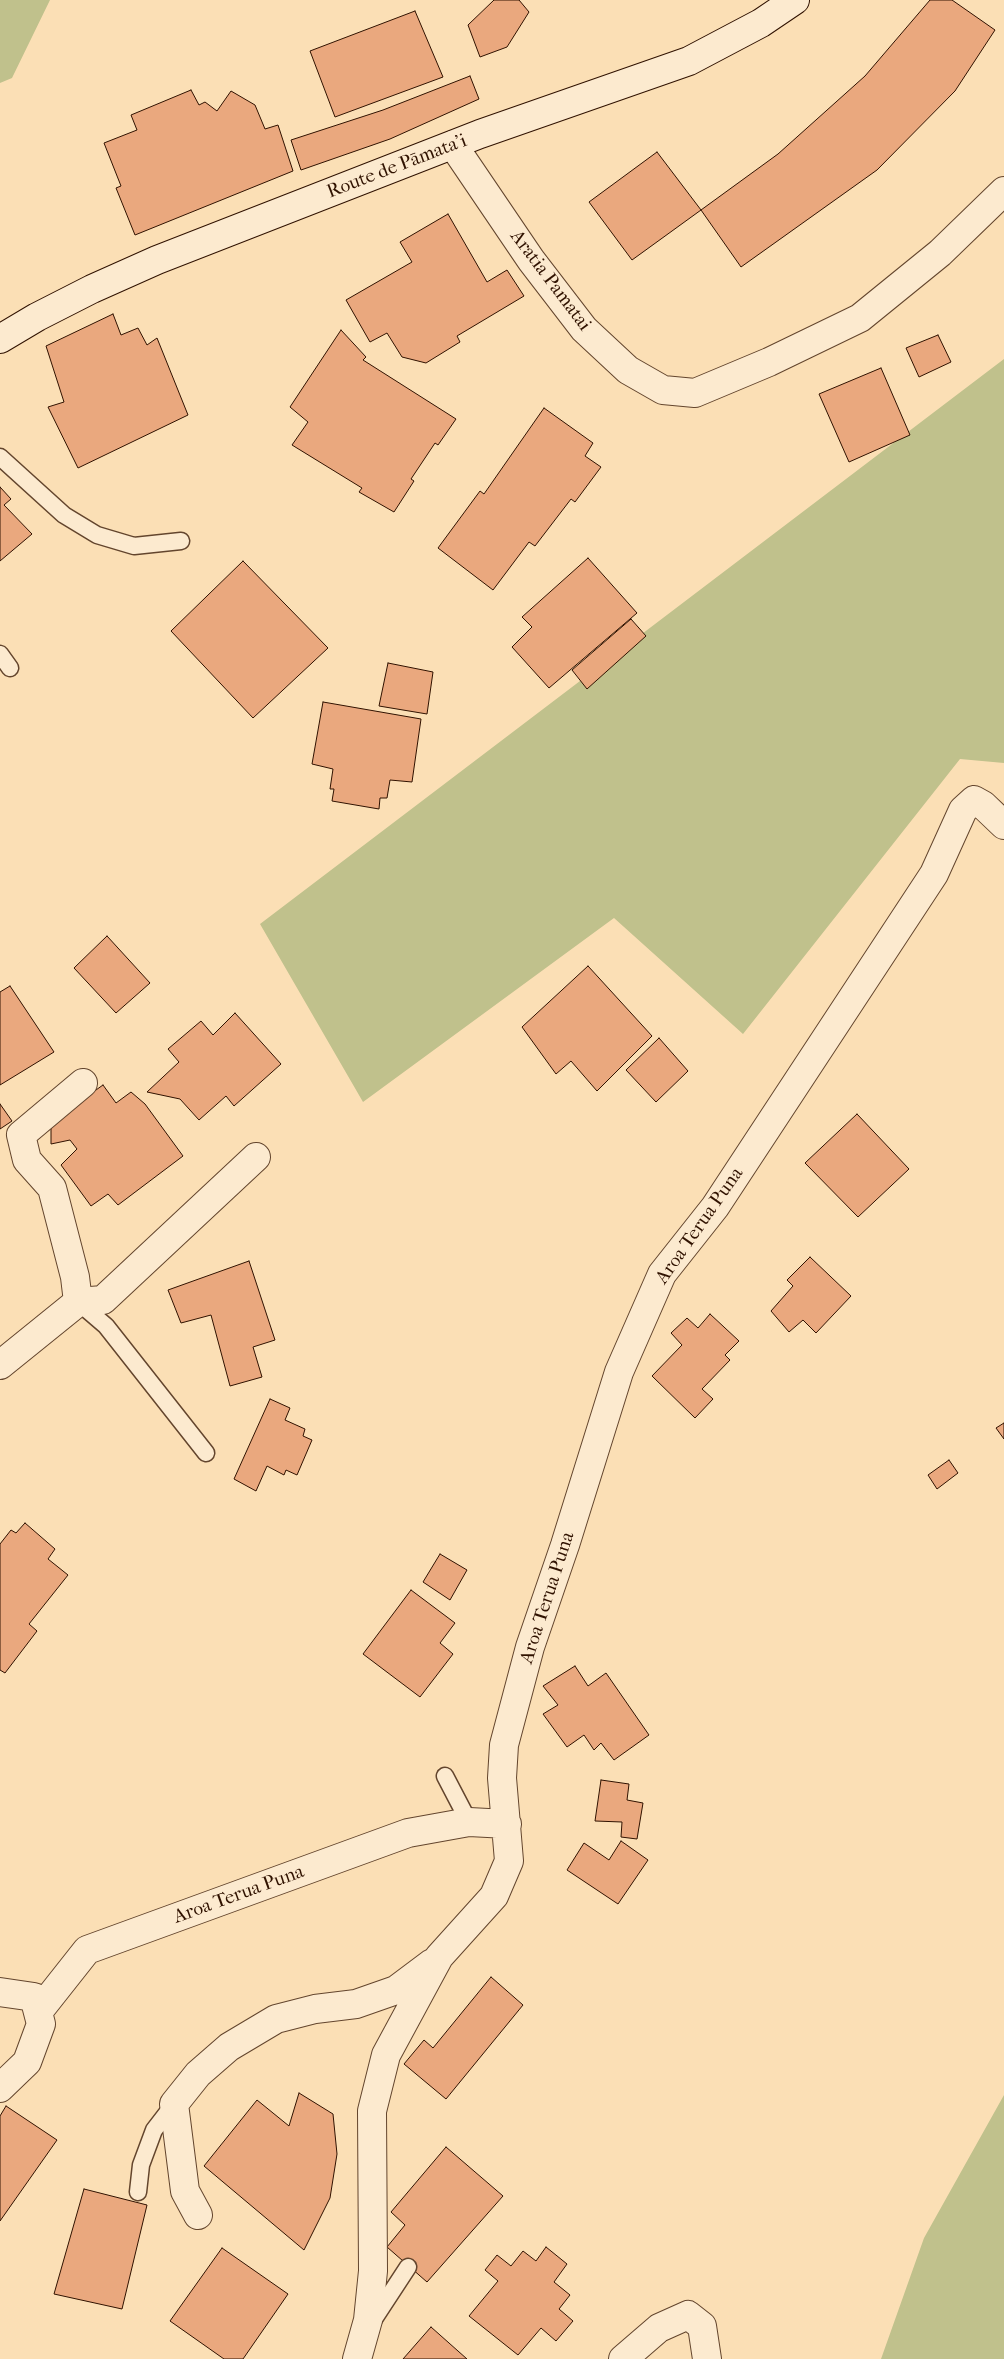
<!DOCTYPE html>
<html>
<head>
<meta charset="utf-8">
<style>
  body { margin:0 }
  canvas { display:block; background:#fbdfb5 }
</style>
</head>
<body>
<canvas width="1004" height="2359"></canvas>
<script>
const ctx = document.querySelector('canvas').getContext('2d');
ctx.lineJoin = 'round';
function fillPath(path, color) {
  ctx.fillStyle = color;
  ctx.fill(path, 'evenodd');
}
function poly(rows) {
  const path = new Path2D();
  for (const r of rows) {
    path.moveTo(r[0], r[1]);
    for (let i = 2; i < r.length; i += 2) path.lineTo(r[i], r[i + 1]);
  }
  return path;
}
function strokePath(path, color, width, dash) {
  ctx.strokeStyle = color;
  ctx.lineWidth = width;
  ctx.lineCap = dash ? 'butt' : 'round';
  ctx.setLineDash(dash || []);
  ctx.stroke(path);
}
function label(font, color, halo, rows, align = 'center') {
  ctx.font = font + ' "IM FELL French Canon",serif';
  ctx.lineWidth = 5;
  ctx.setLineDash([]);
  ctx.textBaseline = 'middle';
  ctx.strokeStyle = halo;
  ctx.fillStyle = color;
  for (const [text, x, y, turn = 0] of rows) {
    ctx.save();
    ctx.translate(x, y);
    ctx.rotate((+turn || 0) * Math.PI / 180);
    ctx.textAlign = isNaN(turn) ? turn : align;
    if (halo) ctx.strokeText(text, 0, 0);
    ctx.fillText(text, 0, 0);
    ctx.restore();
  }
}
const green = poly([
  [0,0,50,0,12,78,0,83],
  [1004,359,1004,763,960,759,743,1034,614,918,363,1102,260,924],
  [1004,2095,1004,2359,881,2359,924,2238]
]);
const building = poly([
  [494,0,519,0,529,12,507,47,480,57,468,25,494,0],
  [930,0,952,0,995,30,955,91,877,170,741,267,701,210,778,154,865,76,930,0],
  [415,11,443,77,335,117,310,51,415,11],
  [470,76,479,99,390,139,301,170,291,140,383,110,470,76],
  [191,90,199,105,205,102,217,111,231,91,255,105,265,129,278,125,293,171,135,235,116,188,121,186,104,143,137,130,131,115,191,90],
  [657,152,701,210,632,260,589,202,657,152],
  [448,214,487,282,507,270,524,296,457,336,460,342,426,363,402,357,387,333,370,342,346,300,412,262,400,242,448,214],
  [113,314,121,335,138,328,147,345,157,338,188,415,78,468,48,407,64,402,46,346,113,314],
  [341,330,366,357,363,360,456,419,438,445,435,443,411,479,414,481,394,512,359,492,362,488,292,445,308,422,290,407,341,330],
  [938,335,951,362,919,377,906,348,938,335],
  [881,368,910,435,849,462,819,394,881,368],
  [544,408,593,443,585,456,601,467,575,502,571,499,535,546,529,542,493,590,438,548,480,491,484,494,544,408],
  [0,487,11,499,4,505,32,534,0,561,0,487],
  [588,558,637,613,549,688,512,647,532,627,522,617,588,558],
  [243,561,328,648,253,718,171,631,243,561],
  [631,619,646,636,587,689,572,670,631,619],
  [388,663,433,672,427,714,379,706,388,663],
  [323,702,421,719,412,782,390,780,387,798,380,798,379,809,332,801,334,789,330,789,333,769,312,764,323,702],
  [107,936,150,983,116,1013,74,968,107,936],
  [588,966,652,1036,597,1091,571,1061,556,1074,522,1027,588,966],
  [10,986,54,1052,0,1085,0,992,10,986],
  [235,1013,281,1064,234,1106,226,1096,199,1120,180,1099,147,1092,179,1062,168,1049,201,1021,213,1035,235,1013],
  [659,1038,688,1071,656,1102,626,1070,659,1038],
  [103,1085,116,1103,131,1092,145,1104,183,1156,118,1205,108,1194,91,1206,61,1165,77,1149,70,1140,51,1144,51,1122,103,1085],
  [0,1104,12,1121,0,1129,0,1104],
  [857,1114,909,1169,858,1217,805,1163,857,1114],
  [810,1257,851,1296,816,1333,803,1320,789,1332,771,1311,793,1286,787,1280,810,1257],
  [249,1261,275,1340,253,1347,262,1377,230,1386,211,1315,181,1323,168,1290,249,1261],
  [710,1314,739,1341,725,1355,730,1360,702,1389,713,1399,695,1418,652,1376,682,1345,671,1333,687,1318,698,1328,710,1314],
  [270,1399,290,1408,285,1420,305,1429,303,1436,312,1440,297,1475,286,1470,284,1475,267,1466,256,1491,234,1479,270,1399],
  [1004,1423,1004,1439,996,1428,1004,1423],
  [949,1460,958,1473,937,1489,928,1475,949,1460],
  [25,1523,55,1549,48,1559,68,1575,29,1624,37,1631,5,1673,0,1670,0,1544,11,1530,16,1533,25,1523],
  [440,1554,467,1570,450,1600,423,1582,440,1554],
  [411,1590,455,1623,440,1643,453,1654,420,1697,363,1654,411,1590],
  [575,1666,588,1686,606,1673,649,1735,614,1760,601,1743,594,1750,584,1735,567,1747,543,1714,558,1705,543,1686,575,1666],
  [601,1780,629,1784,627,1800,643,1803,637,1839,621,1837,622,1822,595,1821,601,1780],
  [621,1841,648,1860,618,1904,567,1870,584,1843,609,1860,621,1841],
  [491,1977,523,2005,446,2099,404,2064,424,2040,433,2048,491,1977],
  [299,2093,333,2114,337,2154,330,2198,304,2250,204,2166,257,2100,289,2126,299,2093],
  [6,2106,57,2140,0,2221,0,2116,6,2106],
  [446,2147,503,2196,427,2282,387,2247,405,2225,391,2212,446,2147],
  [84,2189,147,2205,122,2309,54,2294,84,2189],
  [546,2247,567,2264,554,2282,570,2295,559,2309,573,2321,556,2341,541,2328,518,2355,469,2316,498,2281,485,2270,497,2255,511,2266,523,2251,536,2261,546,2247],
  [222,2248,288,2294,243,2359,224,2359,170,2321,222,2248],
  [431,2327,467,2359,403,2359,431,2327]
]);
const service = poly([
  [0,457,64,515,97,535,134,546,181,541],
  [0,654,10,668],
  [78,1302,106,1326,206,1453],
  [445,1776,469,1822],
  [138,2192,141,2165,154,2130,174,2104],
  [370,2325,408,2267]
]);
const minor = poly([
  [453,145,531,260,584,329,628,370,663,390,695,393,769,362,860,318,940,253,1004,191],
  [78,1302,103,1300,256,1157],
  [0,1365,78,1302,75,1277,52,1188,27,1160,21,1135,83,1083],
  [0,1992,34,1997,41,2024,27,2062,0,2088],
  [38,2012,87,1950,408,1833,469,1822,507,1824],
  [198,2215,185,2191,174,2104,198,2074,229,2047,276,2019,315,2009,356,2004,396,1990,432,1963],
  [357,2359,368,2320,373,2271,372,2111,386,2055,439,1957,494,1896,509,1861,502,1778,504,1745,530,1647,565,1545,619,1372,662,1274,715,1207,934,874,963,810,974,800,983,805,1004,825],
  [623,2359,659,2328,688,2315,702,2326,707,2359]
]);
const secondary = poly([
  [0,339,37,317,92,289,157,260,480,134,689,61,761,23,795,0]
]);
const streetNames = [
  ["Route de Pāmata'i",397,167,-21],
  ["Aratia Pamatai",550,281,53],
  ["Aroa Terua Puna",700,1226,-55],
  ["Aroa Terua Puna",548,1598,-72],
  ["Aroa Terua Puna",239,1895,-20]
];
fillPath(green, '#c0c18c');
fillPath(building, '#eaa87e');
strokePath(building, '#301200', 1);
strokePath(service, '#63452d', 19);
strokePath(minor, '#63452d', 30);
strokePath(secondary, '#301200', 30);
strokePath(service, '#fceacf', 16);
strokePath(minor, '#fceacf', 28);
strokePath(secondary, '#fceacf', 28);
label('19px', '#301200', '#fceacf', streetNames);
</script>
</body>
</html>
